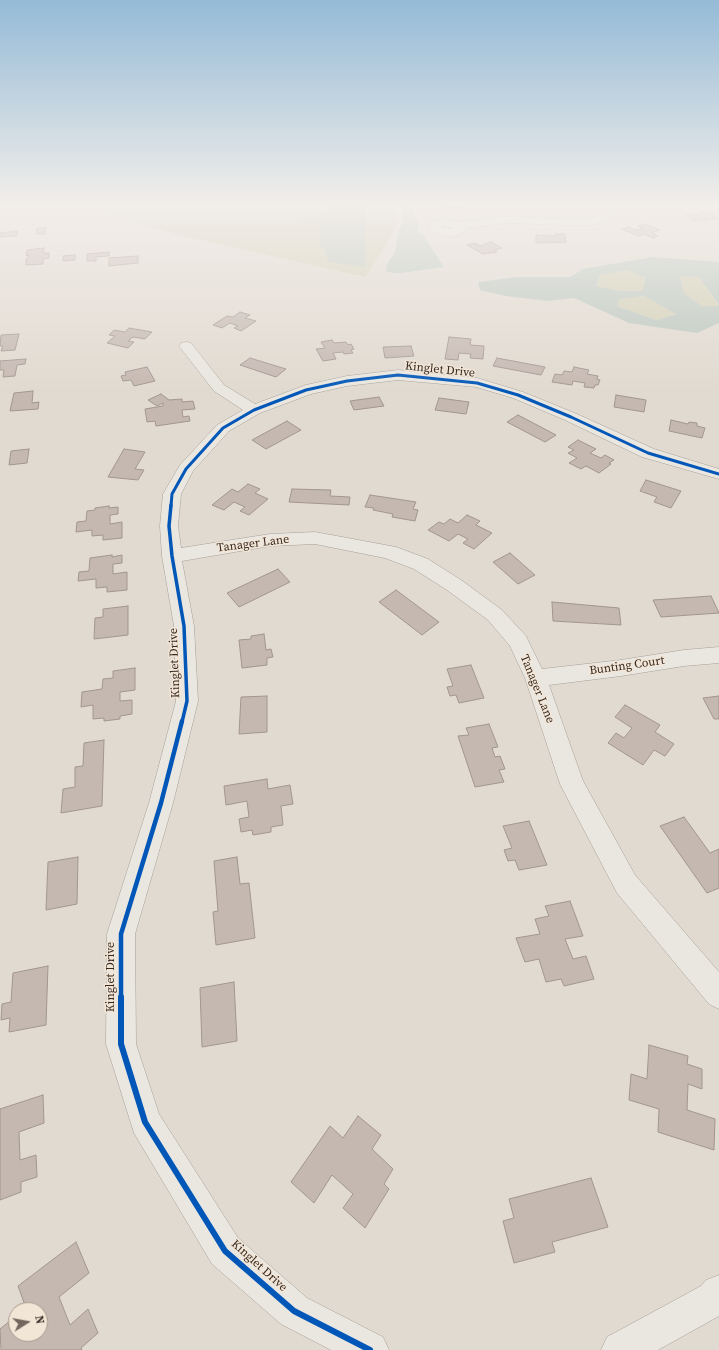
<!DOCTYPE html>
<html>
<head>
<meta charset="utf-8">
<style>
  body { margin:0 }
  #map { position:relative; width:719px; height:1350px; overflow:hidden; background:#e1dad0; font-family:"Source Serif 4",serif }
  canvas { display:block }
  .north { position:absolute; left:8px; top:1302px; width:40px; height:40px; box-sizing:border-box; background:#f2e6d7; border:1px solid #a79a8e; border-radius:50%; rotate:79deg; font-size:11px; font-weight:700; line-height:16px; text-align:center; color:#362821 }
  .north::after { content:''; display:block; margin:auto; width:14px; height:18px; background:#72665e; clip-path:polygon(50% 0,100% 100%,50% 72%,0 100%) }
</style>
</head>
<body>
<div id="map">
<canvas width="719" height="1350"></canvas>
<div class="north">N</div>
</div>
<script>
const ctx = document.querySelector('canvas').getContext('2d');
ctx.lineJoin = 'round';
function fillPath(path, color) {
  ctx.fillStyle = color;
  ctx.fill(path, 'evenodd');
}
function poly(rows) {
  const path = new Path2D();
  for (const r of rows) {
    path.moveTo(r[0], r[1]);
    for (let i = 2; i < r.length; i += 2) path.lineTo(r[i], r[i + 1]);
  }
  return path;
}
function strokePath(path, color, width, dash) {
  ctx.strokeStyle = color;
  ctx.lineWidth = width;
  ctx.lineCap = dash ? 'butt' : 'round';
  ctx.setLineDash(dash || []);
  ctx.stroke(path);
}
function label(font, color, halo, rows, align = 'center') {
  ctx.font = font + ' "Source Serif 4",serif';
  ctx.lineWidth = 3;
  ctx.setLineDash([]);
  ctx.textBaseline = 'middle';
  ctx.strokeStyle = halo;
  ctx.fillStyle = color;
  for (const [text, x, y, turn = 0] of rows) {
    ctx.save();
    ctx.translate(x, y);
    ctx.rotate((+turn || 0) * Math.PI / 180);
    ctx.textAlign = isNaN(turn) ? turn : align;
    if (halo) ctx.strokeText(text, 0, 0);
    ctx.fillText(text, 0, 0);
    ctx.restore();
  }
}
const green = poly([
  [71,204,395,204,397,227,365,277,178,235],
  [627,270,646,278,642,291,620,291,596,286,600,275],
  [680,276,699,277,719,306,702,306,684,293],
  [644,296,677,314,656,320,617,306,618,299]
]);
const water = poly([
  [328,204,363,204,366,208,365,267,328,262,325,250,319,245,321,225,301,223,305,216,325,212],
  [399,204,410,204,418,223,418,232,423,235,444,267,402,273,393,273,386,271,387,264,395,252,399,229,404,222],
  [652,257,719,262,719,305,699,277,680,276,684,293,702,306,719,306,719,323,697,333,629,323,574,298,547,301,506,296,480,290,478,282,517,277,570,277,583,269],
  [627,270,646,278,642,291,620,291,596,286,600,275],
  [644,296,676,314,677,314,656,320,617,306,619,299]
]);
const building = poly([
  [440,204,467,204,468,207,451,208,452,210,442,210,440,204],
  [709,211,718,219,704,220,706,221,692,221,686,215,703,214,701,212,709,211],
  [645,224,660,230,652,233,658,236,653,238,644,234,638,236,622,229,629,227,637,230,643,228,638,226,645,224],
  [46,227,45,234,36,234,37,228,46,227],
  [18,231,17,236,0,237,0,233,18,231],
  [555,234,565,234,566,242,536,243,536,235,556,236,555,234],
  [491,242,502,248,494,250,497,252,483,254,467,245,475,243,480,246,491,242],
  [44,248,43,253,49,253,49,258,43,259,43,264,26,265,26,259,28,259,29,255,26,256,27,250,44,248],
  [109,252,109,256,96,257,96,261,87,261,87,254,109,252],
  [75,255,75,260,63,261,63,256,75,255],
  [138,256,138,263,109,266,109,258,138,256],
  [240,312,250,315,245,318,256,321,241,331,234,328,238,326,230,323,222,328,213,325,227,316,233,317,240,312],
  [129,328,152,332,145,339,133,337,128,341,134,342,128,348,107,343,115,336,109,335,114,330,125,332,129,328],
  [19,334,15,350,1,351,3,346,0,346,1,335,19,334],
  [449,337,471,339,470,345,484,346,483,359,470,358,471,354,459,353,458,360,445,359,449,337],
  [332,340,334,343,346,342,348,345,351,344,354,349,351,350,353,353,344,354,343,352,333,353,336,359,323,361,316,349,325,348,321,342,332,340],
  [411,346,414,356,385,358,383,347,411,346],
  [250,358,286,369,276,377,240,365,250,358],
  [497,358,545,367,541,375,493,366,497,358],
  [26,359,25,364,17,365,15,376,3,377,4,370,0,370,0,361,26,359],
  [147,367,155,381,134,386,131,380,123,381,121,376,126,375,125,372,147,367],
  [574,367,589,370,587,374,598,376,597,379,600,380,598,385,595,385,594,388,584,387,585,383,573,381,572,385,552,382,555,374,562,375,564,371,572,372,574,367],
  [33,391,32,403,39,402,38,409,10,411,14,393,33,391],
  [161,394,169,400,182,399,182,402,193,401,195,409,182,410,183,417,189,416,190,421,156,426,155,421,147,422,145,409,163,406,163,403,157,406,148,400,161,394],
  [616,395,646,400,644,412,614,407,616,395],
  [379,397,384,406,354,410,350,401,379,397],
  [439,398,469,402,466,414,435,410,439,398],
  [518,415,556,435,545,442,507,422,518,415],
  [671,420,688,424,689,422,697,423,697,426,705,428,702,438,669,431,671,420],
  [287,421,301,430,266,449,252,440,287,421],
  [578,440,596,449,590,453,601,458,605,455,614,460,609,463,611,464,599,473,586,466,581,469,569,463,577,458,568,453,574,450,568,447,578,440],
  [29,449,27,463,9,465,11,451,29,449],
  [124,449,145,452,135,469,144,470,138,480,108,477,124,449],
  [646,480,681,491,671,508,654,502,657,497,640,491,646,480],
  [248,484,260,489,255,493,268,499,249,515,240,511,245,507,234,502,224,510,212,505,232,489,238,492,248,484],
  [292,489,331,490,330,496,350,497,349,505,289,502,292,489],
  [370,495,416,502,413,509,418,510,415,521,392,517,393,514,373,510,374,508,365,507,370,495],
  [109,506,109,508,118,507,118,514,110,515,110,524,122,522,122,538,103,540,103,535,92,536,92,530,76,532,77,522,86,521,87,511,95,510,95,508,109,506],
  [467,515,480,521,476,525,492,533,474,549,463,543,468,539,458,534,449,541,428,530,439,522,444,524,450,519,458,523,467,515],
  [510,553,535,575,518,584,493,562,510,553],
  [112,555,112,557,122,555,122,563,113,564,113,574,127,572,127,590,107,592,107,587,96,588,96,579,78,581,79,572,89,571,90,558,112,555],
  [278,569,290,582,239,607,227,593,278,569],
  [396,590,439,622,422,635,379,602,396,590],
  [711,596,719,613,661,617,653,600,711,596],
  [552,602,619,608,621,625,553,621,552,602],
  [128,606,128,635,94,639,95,618,103,617,103,609,128,606],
  [264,634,266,650,271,649,273,657,267,658,267,665,242,668,239,640,251,639,251,636,264,634],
  [471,665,484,698,459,703,456,695,450,696,447,687,453,686,447,669,471,665],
  [135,668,135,690,120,692,120,701,132,700,132,714,120,716,120,719,104,721,104,718,93,719,93,705,81,707,82,692,102,689,103,679,113,678,113,671,135,668],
  [267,696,267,732,239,734,241,697,267,696],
  [719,696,719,719,714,719,703,698,719,696],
  [625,705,660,725,655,732,674,744,665,756,654,750,643,765,608,743,616,733,624,738,632,728,615,717,625,705],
  [489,724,498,747,492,748,495,757,500,756,505,769,499,770,504,782,475,787,458,736,469,735,466,728,489,724],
  [104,740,102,806,61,813,63,789,75,787,75,767,83,766,84,743,104,740],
  [267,779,268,789,290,785,293,804,281,806,283,825,271,827,271,832,253,835,252,830,241,832,239,819,249,817,247,801,226,805,224,786,267,779],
  [684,817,710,853,719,849,719,888,707,893,660,826,684,817],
  [529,821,547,865,519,870,515,860,508,861,504,850,512,848,503,826,529,821],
  [78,857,77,904,46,910,48,862,78,857],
  [237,857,240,884,249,883,255,938,216,945,213,912,218,911,214,861,237,857],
  [570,901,583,936,565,939,573,959,586,956,594,979,564,986,561,979,546,982,539,959,525,962,516,938,540,934,535,919,549,916,545,906,570,901],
  [48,966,46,1025,9,1032,10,1018,1,1020,2,1004,11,1002,13,973,48,966],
  [234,982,237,1041,202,1047,200,988,234,982],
  [649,1045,688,1056,687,1064,702,1069,702,1089,688,1084,687,1110,715,1119,714,1150,658,1132,659,1109,629,1100,631,1074,647,1079,649,1045],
  [43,1095,44,1123,19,1132,20,1160,36,1155,37,1177,21,1182,21,1192,0,1200,0,1109,43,1095],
  [358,1116,381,1135,372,1149,393,1169,384,1184,389,1189,365,1228,343,1208,353,1194,332,1175,314,1203,291,1182,330,1126,343,1138,358,1116],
  [591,1178,608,1227,552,1242,555,1252,514,1263,503,1221,514,1218,509,1199,591,1178],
  [76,1242,89,1273,59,1297,70,1325,88,1309,98,1333,81,1348,82,1350,1,1350,0,1329,16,1316,16,1334,40,1334,40,1310,24,1310,26,1308,18,1286,76,1242]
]);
const minor = poly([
  [619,204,633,204,605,221,588,226,508,223,467,228,464,232,452,237,435,233,428,228,433,222,444,219,459,222,508,217,587,220,597,217,619,204],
  [444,226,455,228,451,229,441,227,444,226],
  [186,342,191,343,224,385,255,404,306,385,347,376,398,370,477,378,523,392,577,414,654,449,719,469,719,479,642,457,565,420,513,398,476,387,398,380,347,386,311,394,260,413,229,431,193,471,181,494,178,526,181,548,270,534,315,532,396,547,428,559,461,580,502,610,526,636,542,669,621,660,684,650,719,647,719,663,684,666,621,676,549,685,583,781,635,875,719,972,719,1009,709,1004,617,893,560,784,525,678,510,646,488,620,447,590,414,569,385,558,315,544,270,546,182,561,194,626,198,701,173,803,135,934,136,1044,159,1114,238,1238,307,1298,383,1337,389,1350,331,1350,281,1324,212,1264,134,1133,106,1044,107,934,149,803,176,701,174,626,162,556,160,526,163,494,180,465,217,425,243,410,214,391,179,346,181,343,186,342],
  [719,1275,719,1316,658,1350,601,1350,607,1337,701,1286,706,1280,719,1275]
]);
const cyclewayFar3 = poly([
  [171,506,172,494,186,469,223,428,254,410,306,390,347,381,398,375,477,383,518,395,571,417,648,453,719,474]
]);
const cyclewayFar2 = poly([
  [171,505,169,526,172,556,184,626,187,701,182,722]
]);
const cyclewayFar1 = poly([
  [121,998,121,934,161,803,182,721]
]);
const cycleway = poly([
  [121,997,121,1044,145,1122,225,1251,294,1311,370,1350]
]);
const streetNames = [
  ["Kinglet Drive",440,370,6],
  ["Tanager Lane",253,544,-7],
  ["Kinglet Drive",175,663,-92],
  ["Bunting Court",627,666,-8],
  ["Tanager Lane",537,689,68],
  ["Kinglet Drive",111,977,-90],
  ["Kinglet Drive",259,1266,42]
];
fillPath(green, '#d2cfb4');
fillPath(water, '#b9c6bd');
fillPath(building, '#c5b8b1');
strokePath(building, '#a2968f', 1);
strokePath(minor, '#a7a098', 1);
fillPath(minor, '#eae6e0');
strokePath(cyclewayFar3, '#0057b8', 3);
strokePath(cyclewayFar2, '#0057b8', 3.5);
strokePath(cyclewayFar1, '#0057b8', 4.5);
strokePath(cycleway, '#0057b8', 6);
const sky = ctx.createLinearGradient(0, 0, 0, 393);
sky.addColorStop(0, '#95bbd7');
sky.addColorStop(0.52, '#f2eeea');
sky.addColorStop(1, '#f2eeea00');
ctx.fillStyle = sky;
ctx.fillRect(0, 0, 719, 393);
label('12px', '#362821', '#f2e6d7', streetNames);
</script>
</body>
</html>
